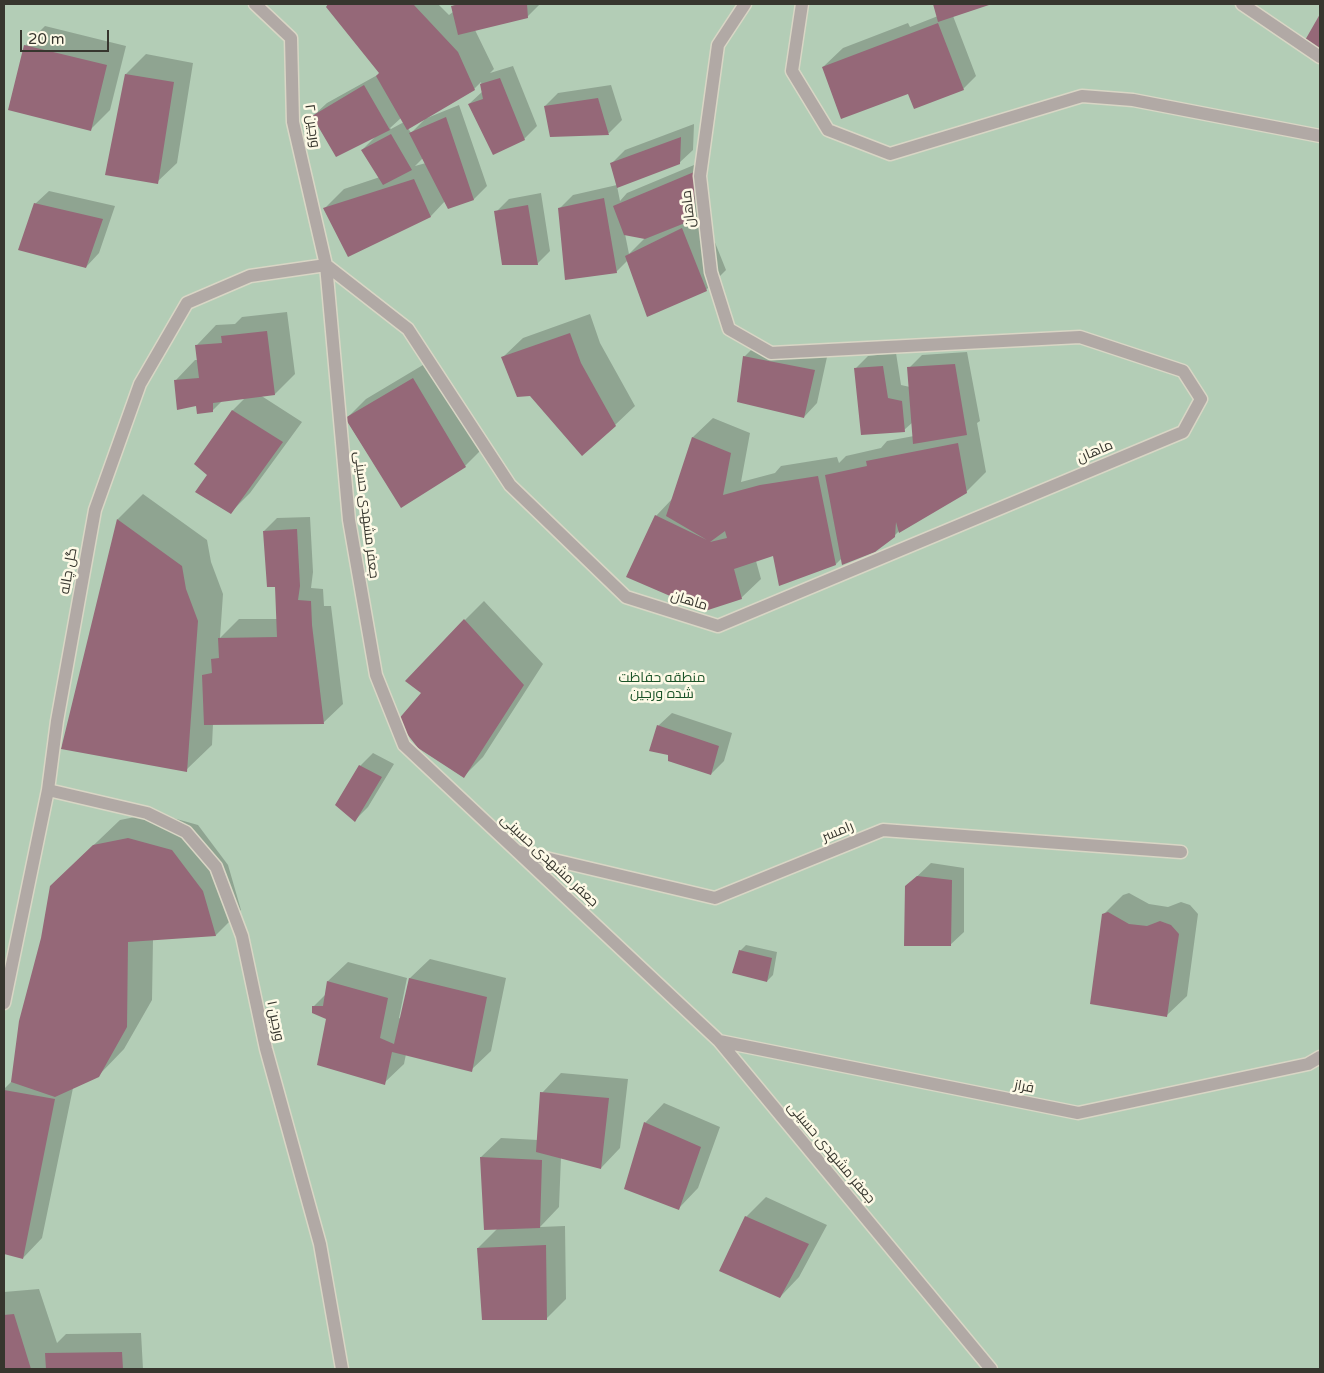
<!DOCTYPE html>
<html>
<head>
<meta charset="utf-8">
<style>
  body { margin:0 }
  #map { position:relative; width:1324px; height:1373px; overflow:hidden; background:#fdf9e6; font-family:"Varela Round",sans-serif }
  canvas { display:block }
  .frame { position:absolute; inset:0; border:5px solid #37362e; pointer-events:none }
  .scale { position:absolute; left:20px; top:30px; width:89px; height:22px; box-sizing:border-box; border:2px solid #37362e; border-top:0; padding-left:6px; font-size:15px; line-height:18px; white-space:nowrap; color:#37362e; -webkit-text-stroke:4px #fdf9e6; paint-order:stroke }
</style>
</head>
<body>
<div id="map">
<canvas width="1324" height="1373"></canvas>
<div class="frame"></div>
<div class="scale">20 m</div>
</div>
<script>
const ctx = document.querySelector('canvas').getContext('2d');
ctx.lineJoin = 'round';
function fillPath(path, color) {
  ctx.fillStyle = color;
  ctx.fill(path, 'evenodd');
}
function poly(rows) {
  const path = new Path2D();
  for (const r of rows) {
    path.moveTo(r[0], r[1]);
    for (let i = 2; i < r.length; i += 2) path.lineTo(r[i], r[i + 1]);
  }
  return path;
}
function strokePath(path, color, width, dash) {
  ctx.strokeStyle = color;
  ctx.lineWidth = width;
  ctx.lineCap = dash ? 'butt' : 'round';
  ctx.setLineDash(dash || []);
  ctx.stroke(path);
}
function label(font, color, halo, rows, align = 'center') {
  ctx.font = font + ' "Varela Round",Cairo,sans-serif';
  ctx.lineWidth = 5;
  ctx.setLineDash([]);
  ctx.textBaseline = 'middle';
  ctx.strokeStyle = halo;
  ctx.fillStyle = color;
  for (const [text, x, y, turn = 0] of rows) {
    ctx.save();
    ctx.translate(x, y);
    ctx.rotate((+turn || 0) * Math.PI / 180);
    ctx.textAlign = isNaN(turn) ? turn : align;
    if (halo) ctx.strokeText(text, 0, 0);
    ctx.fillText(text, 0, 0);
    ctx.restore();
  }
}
const green = poly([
  [4,4,1320,4,1320,1369,4,1369]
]);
const shadow = poly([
  [330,4,438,4,449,15,453,12,452,7,455,4,540,4,527,17,475,30,494,69,490,73,513,66,537,126,524,139,469,104,483,91,481,82,474,89,426,117,427,118,459,105,487,186,474,199,445,201,431,216,349,255,324,209,344,189,380,177,362,150,376,136,313,116,327,103,381,73,328,7],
  [401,118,404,122,391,129,390,128],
  [425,119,411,133,408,128],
  [423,158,426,163,415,166],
  [934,4,990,4,953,16,976,76,963,89,908,91,823,67,843,48,908,23,910,27,938,16],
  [45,26,126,46,110,110,91,129,25,46],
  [146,54,193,63,177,163,157,182,126,74],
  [611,85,622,120,609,133,551,135,545,106,558,93],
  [694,124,693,150,679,163,617,186,620,201,627,193,706,160,708,204,702,210,726,270,706,290,628,260,616,272,560,208,573,195,617,185,612,163,625,150],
  [625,234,645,238,629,254],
  [49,191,115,206,99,253,86,267,35,204],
  [541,193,550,251,537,264,496,212,509,199],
  [287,312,295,374,275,394,260,395,302,422,250,493,231,512,209,475,196,463,233,410,246,397,223,400,212,411,197,405,176,380,195,360,198,360,197,345,216,325,235,324,242,317],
  [590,314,600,343,635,406,615,425,503,357,523,338],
  [757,344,827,357,817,403,804,417,744,357],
  [967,352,980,421,977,423,986,472,966,492,900,530,894,536,842,558,836,564,774,554,756,561,761,579,741,598,656,516,673,498,693,437,713,418,750,433,741,482,775,473,781,466,837,457,839,463,846,456,881,448,887,441,914,436,913,422,904,430,855,369,868,356,896,353,901,385,910,387,909,368,922,355],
  [433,359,485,446,465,466,401,506,346,419,366,399],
  [143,494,207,540,211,562,223,594,220,638,239,619,278,619,277,586,264,531,277,518,310,517,313,572,311,588,323,589,324,606,331,606,343,704,323,723,213,724,212,745,186,770,63,748,118,519],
  [484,601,543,664,483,757,464,776,423,693,465,620],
  [672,713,732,733,724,761,711,774,669,754,658,726],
  [373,753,394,764,368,807,355,820,360,766],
  [155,813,198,825,228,865,241,910,216,935,153,939,152,1000,124,1049,98,1076,73,1088,42,1238,23,1258,4,1253,4,1089,13,1080,77,861,120,820],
  [931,863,964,868,964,932,950,945,906,887],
  [1129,893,1149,904,1168,907,1181,902,1190,905,1198,914,1187,996,1167,1015,1103,915,1123,895],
  [746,945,777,952,773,975,767,981,740,951],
  [430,959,506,978,491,1051,471,1070,406,1054,404,1064,384,1083,327,1018,314,1006,326,994,328,981,348,962,407,978,399,1018,401,1019,410,978],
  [561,1073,628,1079,620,1148,601,1168,561,1157,559,1207,540,1227,565,1226,566,1299,546,1319,478,1248,498,1228,481,1157,501,1138,538,1140,542,1093],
  [664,1103,720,1127,698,1188,679,1208,645,1123],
  [766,1197,827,1225,799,1277,780,1297,746,1217],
  [39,1289,57,1343,66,1334,141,1333,143,1369,4,1369,4,1292]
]);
const building = poly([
  [328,4,415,4,414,5,458,52,475,90,407,130,376,76,379,73,326,7],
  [461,4,527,4,528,18,458,35,451,6],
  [933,4,992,4,938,22],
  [1320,14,1320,52,1304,42],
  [938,23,964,90,914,109,908,94,841,119,822,67],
  [24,45,107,65,91,131,8,110],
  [125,74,174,82,158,184,105,175],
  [500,78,525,140,493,155,468,104,483,99,480,84],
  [364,85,390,130,336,157,312,116],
  [598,98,609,135,550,137,544,106],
  [446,117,474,200,448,209,409,133],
  [391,134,412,170,383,185,361,150],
  [681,137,680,164,617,188,610,163],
  [694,172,695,219,645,239,624,235,613,206],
  [414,179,431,217,348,257,323,208],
  [604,198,617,273,565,280,558,208],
  [34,203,103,219,86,268,18,250],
  [528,205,538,265,502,265,494,211],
  [682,228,707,291,647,317,625,256],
  [267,331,275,395,213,403,213,412,197,414,196,406,177,410,174,380,199,378,195,345,222,343,221,336],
  [570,333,581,363,616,426,582,456,530,396,517,397,501,357],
  [743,356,815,370,804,418,737,402],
  [955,364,967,435,913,444,907,367],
  [883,366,888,398,902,401,905,432,861,435,854,368],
  [413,378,466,467,401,508,345,418],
  [232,410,283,442,231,514,195,492,207,475,194,464],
  [692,437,731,453,723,495,760,485,818,476,836,565,779,586,773,556,734,569,742,599,705,611,626,577,655,515,707,540,666,516],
  [725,531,727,538,710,542],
  [958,443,967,493,899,533,896,522,895,537,875,552,842,565,825,475,867,466,866,461],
  [117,519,182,566,186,589,198,621,187,772,61,749],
  [297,529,300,586,298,600,311,601,312,625,324,724,204,725,202,675,212,673,211,659,219,658,218,638,277,637,275,587,267,587,263,531],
  [464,619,524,685,464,778,418,748,397,721,421,693,405,681],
  [657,725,719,746,711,775,668,761,668,755,649,751],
  [359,765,382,777,355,822,335,805],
  [128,838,172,850,203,891,216,936,128,942,127,1027,99,1077,55,1097,11,1082,19,1021,41,938,50,886,93,845],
  [917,876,952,880,951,946,904,946,905,886],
  [1108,912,1129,924,1147,926,1160,921,1171,925,1179,934,1167,1017,1090,1004,1102,914],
  [739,950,772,958,767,982,732,973],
  [409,978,487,997,472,1072,392,1052,385,1085,317,1065,326,1019,312,1013,312,1006,323,1006,327,981,388,998,380,1038,394,1044],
  [4,1090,55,1099,23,1259,4,1254],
  [540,1092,609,1098,601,1169,536,1152],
  [644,1122,701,1147,679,1210,624,1189],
  [480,1157,542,1160,540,1228,484,1230],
  [745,1216,809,1244,780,1298,719,1271],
  [546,1245,547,1320,482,1320,477,1248],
  [14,1314,31,1369,4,1369,4,1315],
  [122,1352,123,1369,46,1369,45,1353]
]);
const minor = poly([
  [255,4,291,38,293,122,326,265,349,520,376,675,404,745,719,1041,991,1369],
  [802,4,792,71,828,130,890,154,1082,96,1133,100,1320,136],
  [1242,4,1320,57],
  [326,265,408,329,510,485,626,597,718,626,1183,432,1201,399,1183,371,1080,337,771,353,729,329,711,272,700,176,718,45,745,4],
  [48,790,147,813,186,832,216,867,242,936,266,1049,320,1244,342,1369],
  [520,852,715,898,883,830,1181,852],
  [4,1003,48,790,57,721,95,510,140,384,187,303,250,276,326,265],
  [719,1041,1078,1113,1308,1064,1320,1057]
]);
const streetNames = [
  ["ورجین ۲",312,126,82],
  ["ماهان",689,209,-96],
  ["ماهان",1095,452,-23],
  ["جعفر مشهدی حسینی",366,515,83],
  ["گل چاله",69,571,-80],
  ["ماهان",689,601,17],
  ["رامسر",838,832,-22],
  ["جعفر مشهدی حسینی",549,861,43],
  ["ورجین ۱",275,1021,78],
  ["فراز",1024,1087,11],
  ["جعفر مشهدی حسینی",831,1153,50]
];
const parkNames = [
  ["منطقه حفاظت",662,678],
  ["شده ورجین",662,694]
];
fillPath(green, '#b3cdb6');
fillPath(shadow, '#0003');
fillPath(building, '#956878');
strokePath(minor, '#d9d6c5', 15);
strokePath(minor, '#b1a9a5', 12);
label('14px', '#37362e', '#fdf9e6', streetNames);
label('14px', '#1b5328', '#fdf9e6', parkNames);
</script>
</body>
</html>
